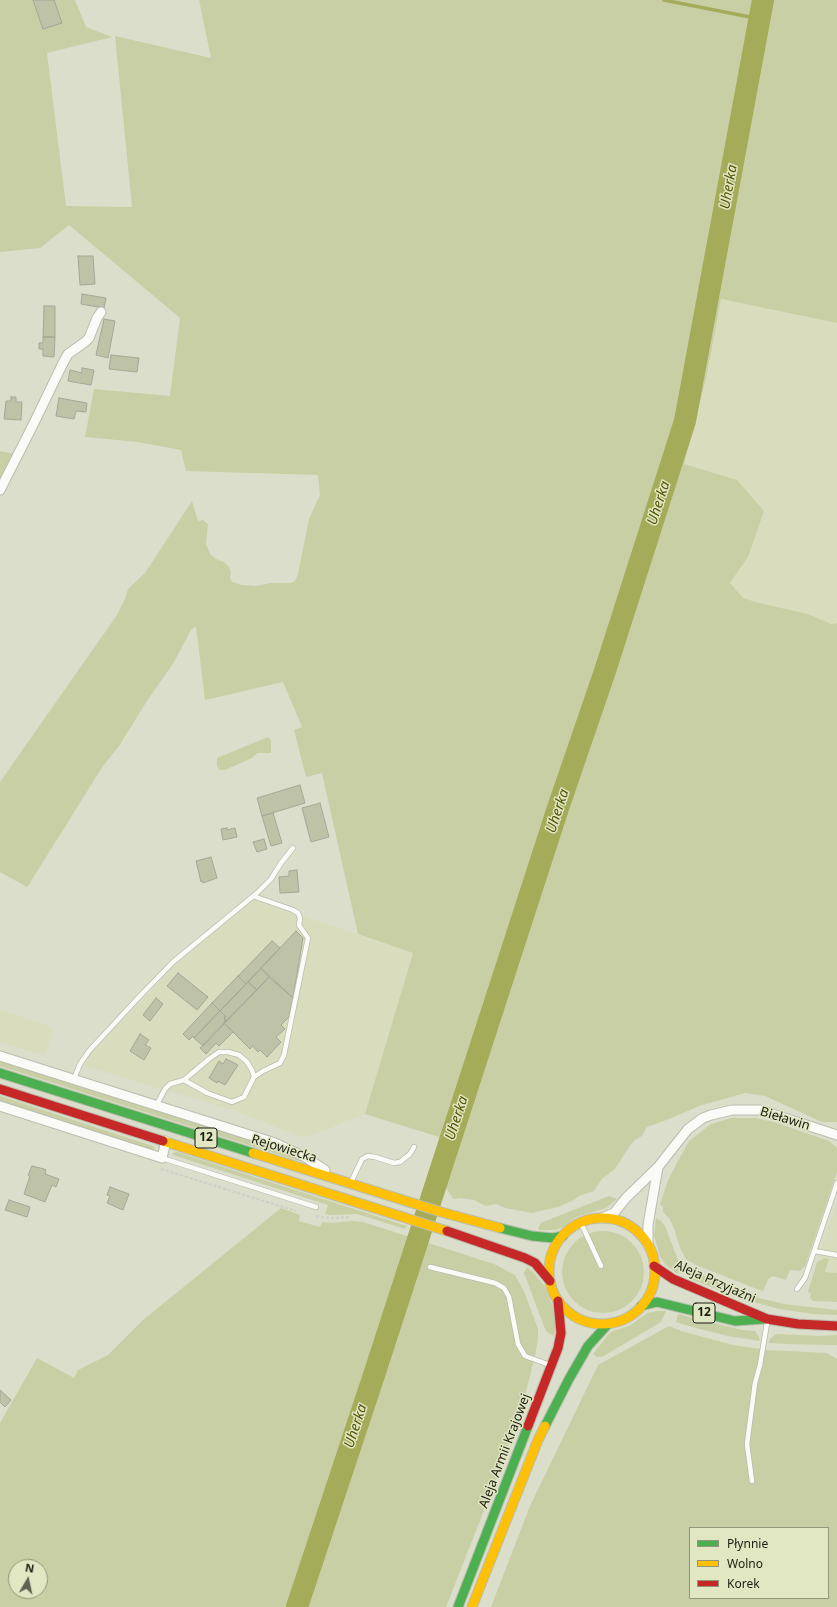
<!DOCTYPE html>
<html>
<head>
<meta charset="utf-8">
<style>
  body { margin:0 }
  #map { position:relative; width:837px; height:1607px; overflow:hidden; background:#dbdecb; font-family:"Noto Sans",sans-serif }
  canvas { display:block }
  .legend { position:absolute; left:689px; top:1527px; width:140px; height:72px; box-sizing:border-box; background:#e1e6c3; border:1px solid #92967b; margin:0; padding:5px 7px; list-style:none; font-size:12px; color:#1c1d10 }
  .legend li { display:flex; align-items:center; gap:8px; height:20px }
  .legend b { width:20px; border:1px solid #92967b }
  .north { position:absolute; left:8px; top:1559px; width:40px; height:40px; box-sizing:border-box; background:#e1e6c3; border:1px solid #92967b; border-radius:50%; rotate:9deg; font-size:11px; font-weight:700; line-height:16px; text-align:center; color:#1c1d10 }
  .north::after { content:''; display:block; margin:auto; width:14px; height:18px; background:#5f6151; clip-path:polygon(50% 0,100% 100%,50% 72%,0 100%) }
</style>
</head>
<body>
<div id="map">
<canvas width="837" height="1607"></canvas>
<ul class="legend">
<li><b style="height:5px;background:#4caf50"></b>Płynnie</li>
<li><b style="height:5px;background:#ffc107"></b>Wolno</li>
<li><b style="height:5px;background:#c62828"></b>Korek</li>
</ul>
<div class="north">N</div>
</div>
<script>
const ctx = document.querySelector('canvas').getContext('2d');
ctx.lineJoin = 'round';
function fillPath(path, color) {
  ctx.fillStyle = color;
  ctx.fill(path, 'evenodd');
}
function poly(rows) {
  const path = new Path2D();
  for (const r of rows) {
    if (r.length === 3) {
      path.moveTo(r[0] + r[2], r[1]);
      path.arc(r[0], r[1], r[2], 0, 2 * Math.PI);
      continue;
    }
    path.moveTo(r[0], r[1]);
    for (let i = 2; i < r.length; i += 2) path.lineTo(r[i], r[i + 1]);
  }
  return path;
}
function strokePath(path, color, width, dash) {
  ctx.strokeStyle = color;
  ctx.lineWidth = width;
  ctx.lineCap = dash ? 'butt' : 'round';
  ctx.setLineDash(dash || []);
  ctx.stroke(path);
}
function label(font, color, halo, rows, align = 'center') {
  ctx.font = font + ' "Noto Sans",sans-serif';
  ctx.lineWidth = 3;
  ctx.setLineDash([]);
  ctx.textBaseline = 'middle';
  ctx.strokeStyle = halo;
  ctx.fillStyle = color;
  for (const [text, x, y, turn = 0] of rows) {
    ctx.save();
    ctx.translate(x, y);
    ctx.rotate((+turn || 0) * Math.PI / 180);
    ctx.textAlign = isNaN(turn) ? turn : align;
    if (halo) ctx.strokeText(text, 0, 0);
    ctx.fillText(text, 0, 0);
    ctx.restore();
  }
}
const built = poly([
  [721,299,837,323,837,623,831,624,808,614,759,603,743,598,730,583,748,557,684,464,706,379],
  [253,900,414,953,365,1114,304,1138,238,1112,84,1066,91,1053,175,965],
  [0,1010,54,1028,45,1056,0,1042],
  [837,1200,837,1273,825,1272,829,1259,825,1258,817,1262]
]);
const green = poly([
  [0,0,75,0,86,27,112,37,47,53,66,206,132,207,115,36,211,58,199,0,837,0,837,323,721,299,706,379,684,464,737,480,764,511,748,557,730,583,743,598,759,603,808,614,831,624,837,623,837,1122,822,1122,765,1096,745,1093,699,1106,669,1119,647,1127,642,1136,635,1140,629,1147,615,1169,602,1179,594,1191,579,1196,574,1200,558,1207,532,1213,505,1208,496,1204,486,1206,474,1200,461,1198,453,1199,436,1171,439,1137,365,1114,413,953,358,934,322,773,306,777,294,730,302,727,283,682,205,700,196,626,191,630,174,662,147,701,119,746,103,766,28,886,27,887,0,872,0,782,117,615,125,599,128,589,145,573,192,501,198,521,203,520,208,524,206,544,210,554,216,559,224,562,229,567,231,573,230,578,232,582,242,585,256,586,271,583,291,583,295,581,298,574,309,519,320,495,318,475,186,471,181,450,138,442,85,437,94,389,170,396,180,318,69,225,40,248,0,252],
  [0,451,15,454,0,484],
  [268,737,271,740,271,753,258,753,252,758,225,770,220,770,217,766,217,758],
  [0,1060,270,1145,297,1157,299,1161,0,1066],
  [0,1096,153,1146,155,1149,152,1150,0,1103],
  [732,1118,755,1118,774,1122,829,1141,837,1148,837,1172,805,1266,800,1271,790,1270,786,1280,773,1276,768,1279,764,1290,762,1291,696,1265,686,1259,681,1250,673,1226,669,1218,663,1212,663,1206,660,1205,668,1180,678,1161,689,1141,711,1124],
  [177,1152,407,1226,405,1229,357,1214,332,1215,325,1214,328,1205,173,1155,173,1153],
  [609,1196,617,1199,606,1208,576,1217,563,1227,555,1230,538,1230,540,1224,543,1222],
  [281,1208,300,1215,299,1221,320,1227,322,1222,332,1223,353,1221,363,1222,494,1264,515,1275,524,1291,538,1329,538,1339,535,1356,523,1403,496,1480,446,1607,0,1607,0,1423,37,1358,74,1378,78,1370,108,1355,143,1320],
  [16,1567,40,1567,40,1591,16,1591],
  [656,1218,661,1221,665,1226,678,1260,679,1269,678,1274,665,1264,660,1256,654,1236],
  [603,1272,41],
  [825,1258,829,1259,825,1272,837,1273,837,1302,813,1301,810,1298,811,1294,808,1292,817,1262],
  [527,1267,535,1274,545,1287,555,1312,555,1329,554,1336,547,1332,545,1329,524,1273],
  [693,1271,759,1298,784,1304,837,1310,837,1315,814,1314,779,1309,739,1298,691,1279],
  [656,1311,666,1311,661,1322,602,1357,597,1357,593,1354,608,1335,613,1331,629,1326,648,1313],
  [678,1314,742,1330,755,1331,759,1337,760,1341,728,1336,692,1327,676,1322],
  [669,1326,681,1331,733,1345,767,1350,827,1353,837,1359,837,1607,491,1607,530,1506,598,1365],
  [690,1528,828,1528,828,1598,690,1598],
  [776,1334,821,1336,837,1335,837,1345,787,1344,769,1343,770,1339]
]);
const stream = poly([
  [664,0,760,19]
]);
const river = poly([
  [297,1607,375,1372,558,808,605,671,685,421,763,0]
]);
const building = poly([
  [33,0,54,0,62,23,43,29,33,0],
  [78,256,93,256,95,284,80,285,78,256],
  [82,294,106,298,104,308,81,304,82,294],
  [44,306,55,306,55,337,43,337,44,306],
  [104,319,115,321,108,358,96,355,104,319],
  [43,337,55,337,54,357,43,356,43,349,39,349,39,343,43,343,43,337],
  [111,355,139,358,137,372,109,369,111,355],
  [82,368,94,370,91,385,68,381,70,370,82,373,82,368],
  [11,397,16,397,16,402,22,402,21,420,4,419,6,401,11,401,11,397],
  [59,398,87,403,86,412,76,411,74,419,56,416,59,398],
  [300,785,305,803,262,816,257,798,300,785],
  [320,803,329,837,311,842,302,808,320,803],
  [273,813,282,843,271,846,262,816,273,813],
  [227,828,227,830,235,828,237,837,223,840,221,829,227,828],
  [264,839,267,849,257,852,253,842,264,839],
  [211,857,217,878,203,883,203,881,201,882,196,861,211,857],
  [297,870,299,892,280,893,279,877,289,876,289,871,297,870],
  [296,931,303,938,293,998,261,968,296,931],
  [272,941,280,948,246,984,238,976,272,941],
  [261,968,269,977,257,990,248,982,261,968],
  [178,973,208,997,197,1010,167,986,178,973],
  [238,976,246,984,220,1011,212,1003,238,976],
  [269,977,293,998,289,1017,281,1025,285,1029,276,1037,281,1042,267,1057,260,1050,258,1052,253,1046,250,1049,224,1023,269,977],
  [248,982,257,990,225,1023,225,1016,220,1011,248,982],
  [156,998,163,1004,150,1021,143,1015,156,998],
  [212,1003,220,1011,194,1038,193,1036,189,1040,183,1034,212,1003],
  [220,1011,225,1016,225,1023,203,1046,194,1038,220,1011],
  [224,1023,233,1032,219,1046,216,1043,206,1054,200,1048,224,1023],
  [140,1034,149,1040,145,1045,151,1048,144,1060,130,1051,140,1034],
  [226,1059,238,1065,225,1085,218,1081,217,1083,209,1078,219,1061,223,1064,226,1059],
  [32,1166,44,1169,46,1170,45,1174,59,1179,56,1187,52,1185,45,1202,24,1194,30,1176,28,1175,32,1166],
  [110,1187,129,1194,123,1210,107,1203,110,1196,107,1195,110,1187],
  [9,1200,30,1207,27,1217,5,1210,9,1200],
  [0,1390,11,1400,5,1407,0,1402,0,1390]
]);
const path = poly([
  [161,1169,296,1211],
  [316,1216,331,1218,351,1217]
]);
const lane = poly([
  [253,896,293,910,298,913,300,918,299,925,308,938,284,1055,280,1063,263,1071,254,1077],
  [74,1079,80,1064,89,1051,138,998,173,962,257,893,271,879,281,863,293,848],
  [156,1106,165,1089,170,1084,184,1080,207,1093,232,1102,244,1097,254,1077,252,1070,247,1062,239,1055,228,1052,219,1052,209,1059,184,1080],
  [162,1158,316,1207],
  [352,1180,362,1159,368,1156,375,1157,394,1163,400,1162,410,1154,414,1147],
  [581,1223,601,1266],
  [815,1251,837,1255],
  [430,1267,495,1283,504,1288,509,1297,518,1344,525,1356,550,1365],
  [797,1289,805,1278,837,1183],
  [752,1481,747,1444,755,1383,760,1365,767,1323]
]);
const street = poly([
  [0,490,34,423,63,363,68,354,85,342,89,338,97,318,101,312],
  [0,1056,275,1143,305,1157,325,1170],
  [0,1106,162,1158,166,1141],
  [602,1218,614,1213,626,1198,658,1167,688,1129,703,1118,711,1115,732,1110,760,1110,837,1135],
  [648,1245,648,1225,658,1167]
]);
const fast = poly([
  [0,1073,253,1153],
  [500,1228,532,1236,553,1238,563,1236],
  [641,1306,657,1302,735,1321,765,1319],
  [545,1426,569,1379,588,1346,608,1324],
  [458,1607,528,1426]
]);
const slow = poly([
  [163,1141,447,1231],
  [253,1153,441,1212,500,1228],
  [602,1271,53],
  [472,1607,538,1440,545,1426]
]);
const jam = poly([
  [0,1089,163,1141],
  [447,1231,525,1258,535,1263,550,1281],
  [654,1266,673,1279,767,1319,798,1324,837,1326],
  [528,1426,558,1348,561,1333,558,1301]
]);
const shields = [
  [206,1138,22],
  [704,1313,22]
];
const shieldNames = [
  ["12",206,1138],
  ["12",704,1313]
];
const streetNames = [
  ["Bieławin",785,1119,17],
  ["Rejowiecka",284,1149,17],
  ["Aleja Przyjaźni",715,1282,24],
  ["Aleja Armii Krajowej",505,1451,-69]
];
const waterNames = [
  ["Uherka",729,187,-80],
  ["Uherka",659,503,-72],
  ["Uherka",558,811,-72],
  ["Uherka",457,1118,-72],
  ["Uherka",356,1426,-72]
];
fillPath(built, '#d9ddbd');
fillPath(green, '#c9cfa4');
strokePath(stream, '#a4ac5a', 3.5);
strokePath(river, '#a4ac5a', 22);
fillPath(building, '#bec2a6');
strokePath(building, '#a5a798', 1);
strokePath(lane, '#babcad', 6);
strokePath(street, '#babcad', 11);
strokePath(fast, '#babcad', 11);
strokePath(slow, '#babcad', 11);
strokePath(jam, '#babcad', 11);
strokePath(path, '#cdcfc8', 2, [3, 2]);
strokePath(lane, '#fafaf7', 4.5);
strokePath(street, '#fafaf7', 9);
strokePath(fast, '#4caf50', 9);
strokePath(slow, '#ffc107', 9);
strokePath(jam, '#c62828', 9);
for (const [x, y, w] of shields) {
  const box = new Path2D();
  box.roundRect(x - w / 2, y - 10, w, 20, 3);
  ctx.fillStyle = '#e1e6c3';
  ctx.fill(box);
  strokePath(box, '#1c1d10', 1);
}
label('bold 12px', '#1c1d10', null, shieldNames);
label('13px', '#1c1d10', '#e1e6c3', streetNames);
label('italic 14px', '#4f5502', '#e1e6c3', waterNames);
</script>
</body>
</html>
